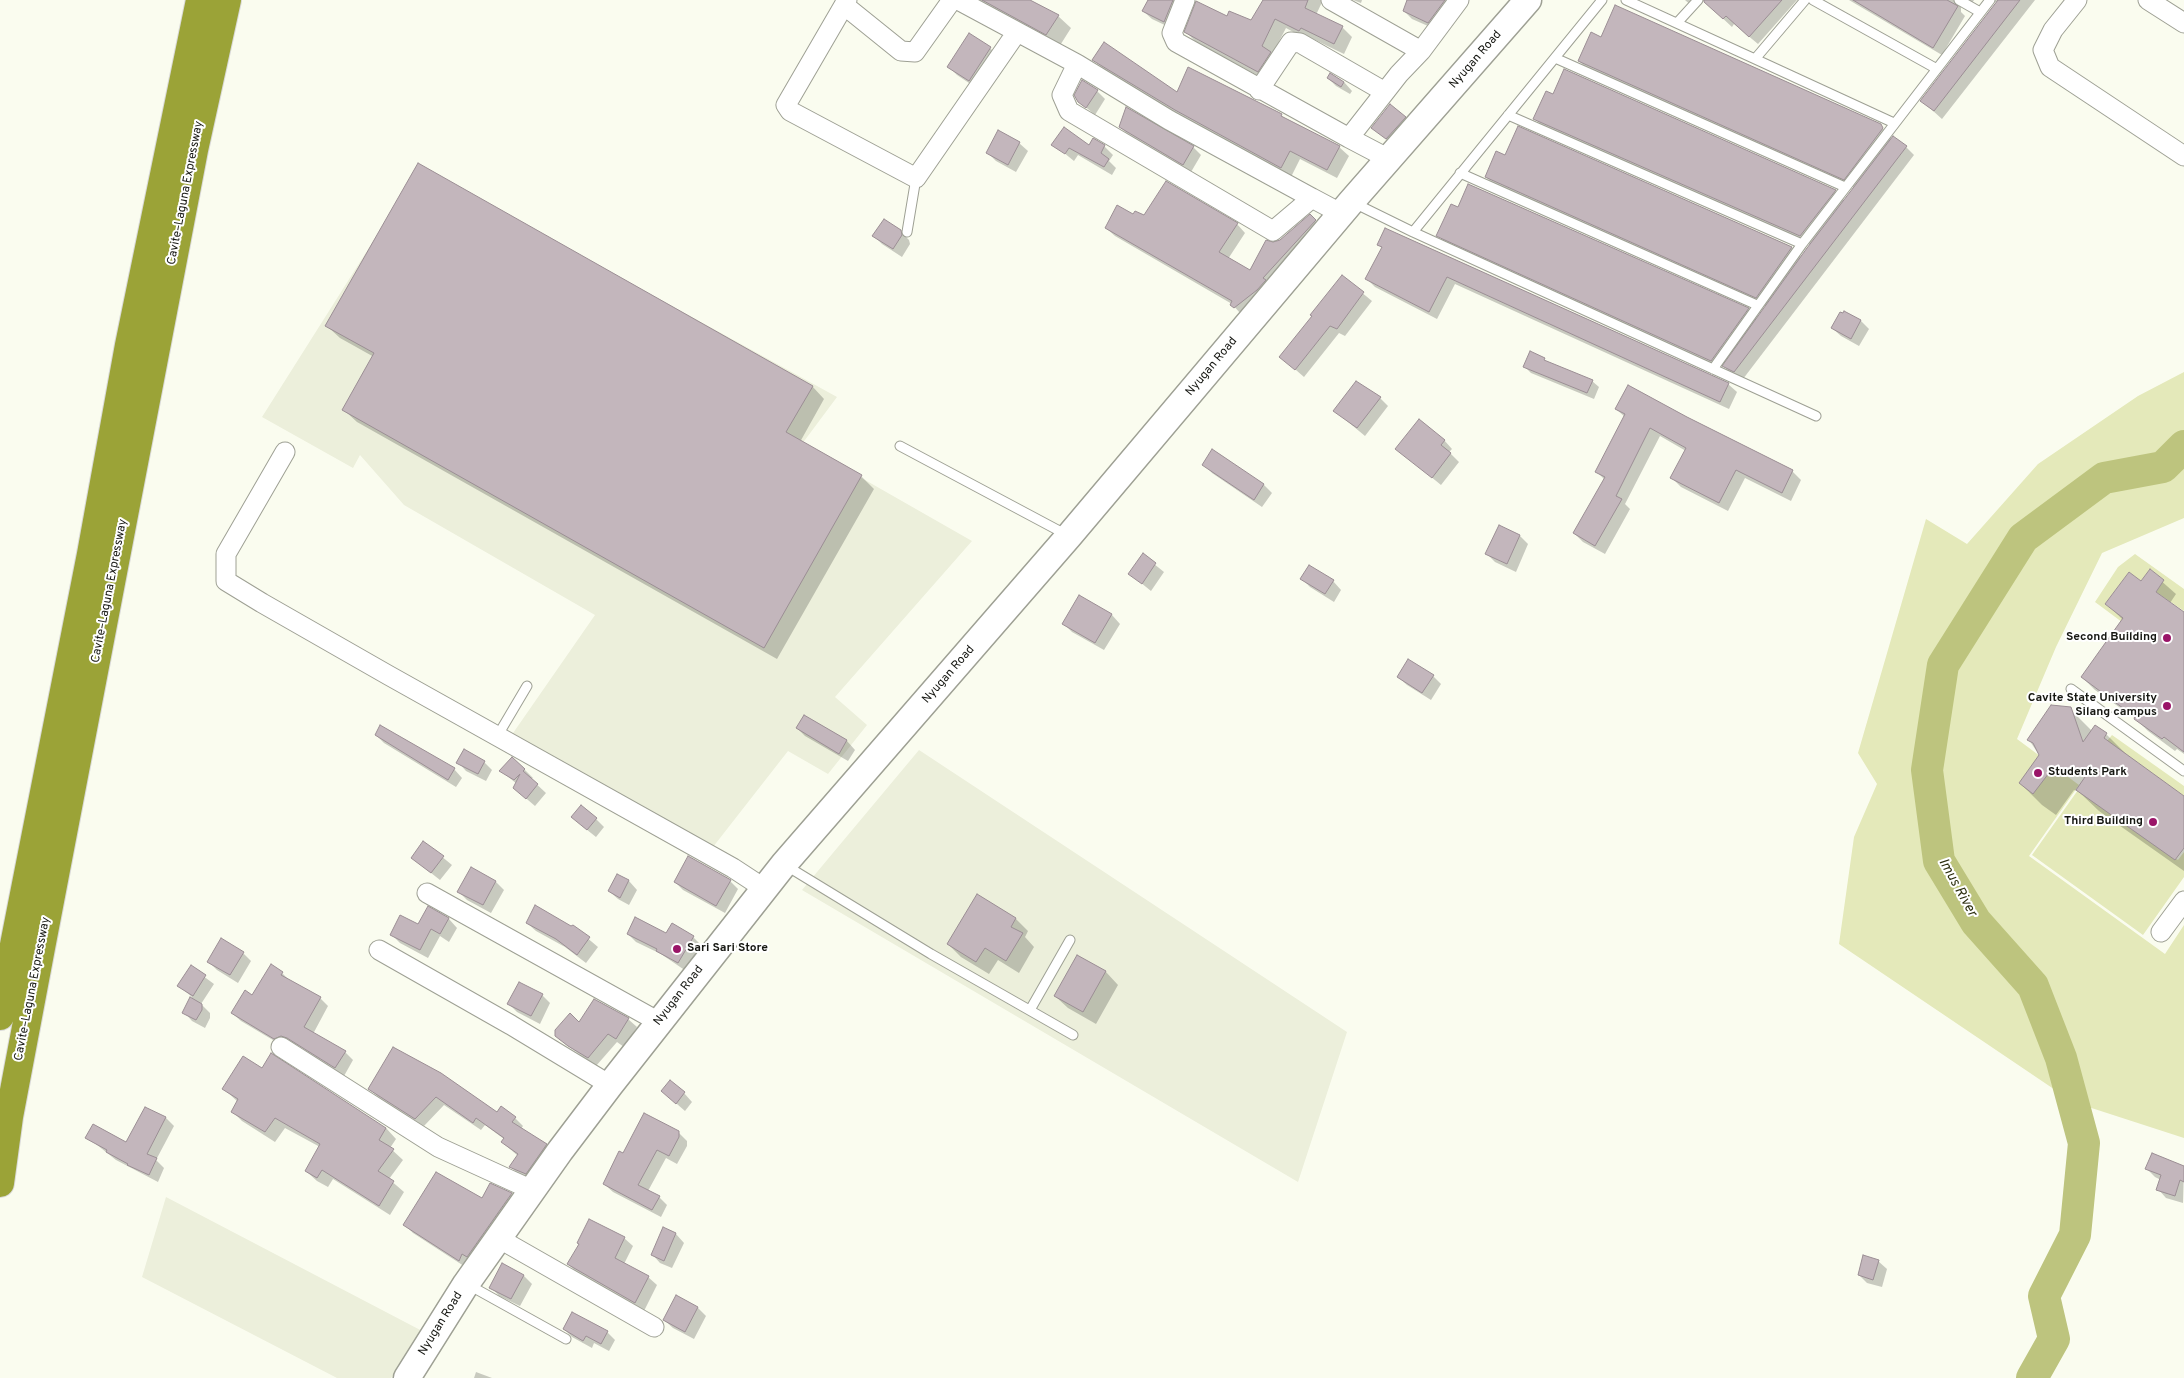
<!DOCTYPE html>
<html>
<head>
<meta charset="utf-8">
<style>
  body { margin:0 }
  canvas { display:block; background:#fafcef }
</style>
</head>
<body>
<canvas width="2184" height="1378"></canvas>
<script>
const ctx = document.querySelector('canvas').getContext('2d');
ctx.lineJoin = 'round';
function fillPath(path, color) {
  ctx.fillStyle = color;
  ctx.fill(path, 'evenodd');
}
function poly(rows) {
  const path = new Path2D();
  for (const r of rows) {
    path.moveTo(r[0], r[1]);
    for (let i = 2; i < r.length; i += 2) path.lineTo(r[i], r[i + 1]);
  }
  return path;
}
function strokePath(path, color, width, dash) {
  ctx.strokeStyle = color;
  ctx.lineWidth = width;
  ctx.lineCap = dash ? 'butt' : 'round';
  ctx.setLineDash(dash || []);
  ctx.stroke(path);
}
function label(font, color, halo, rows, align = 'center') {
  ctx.font = font + ' Overpass,sans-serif';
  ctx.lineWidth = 4;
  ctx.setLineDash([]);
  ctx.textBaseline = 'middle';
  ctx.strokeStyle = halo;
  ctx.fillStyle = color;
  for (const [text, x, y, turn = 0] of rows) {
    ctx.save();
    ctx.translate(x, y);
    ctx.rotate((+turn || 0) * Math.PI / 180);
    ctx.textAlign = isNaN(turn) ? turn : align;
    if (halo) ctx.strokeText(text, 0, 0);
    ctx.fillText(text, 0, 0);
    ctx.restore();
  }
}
const built = poly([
  [420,167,837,397,802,444,972,541,835,697,867,725,828,774,788,751,713,847,511,736,595,615,404,505,360,455,353,468,262,417],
  [919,750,1347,1032,1298,1182,802,890],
  [166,1197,426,1333,391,1378,337,1378,142,1277]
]);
const green = poly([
  [2184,372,2184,518,2102,553,2056,647,2017,739,2079,785,2029,856,2165,954,2184,925,2184,1138,2073,1102,1839,944,1854,837,1877,784,1858,753,1926,519,1967,544,2038,464,2138,396],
  [2135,554,2184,589,2184,611,2156,592,2164,580,2150,569,2141,581,2129,572,2105,604,2184,663,2184,668,2095,602,2118,567],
  [2112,735,2184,786,2184,796,2107,741],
  [2078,790,2178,860,2184,852,2184,877,2143,935,2032,855]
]);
const shadow = poly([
  [977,0,1027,0,1058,16,1071,28,1059,47],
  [1149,0,1186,0,1173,29,1152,19,1143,11],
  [1264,0,1323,0,1316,15,1342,27,1352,37,1344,54,1311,38,1310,41,1286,28,1272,55,1268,81,1196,42,1186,32,1228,17,1252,22],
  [1353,0,1362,0,1361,3],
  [1408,0,1461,0,1437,30,1412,19,1404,11],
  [1685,0,1797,0,1758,44,1734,24,1732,27,1704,1,1702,1,1695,9],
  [1849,0,1974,0,1972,3,1961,6,1961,12,1965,16,1942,55],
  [1991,0,2035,0,1942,119,1922,101,1997,3],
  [1602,38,1880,125,1892,139,1906,147,1914,155,1743,379,1732,374,1722,365,1720,369,1446,244,1438,235,1748,309,1758,319,1767,306,1494,185,1486,177,1506,157,1519,128,1792,248,1802,258,1811,245,1543,127,1535,119,1835,191,1845,201,1855,188,1587,69,1579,61],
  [990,48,998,56,978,89,957,75,949,67],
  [1094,60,1177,93,1281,115,1286,120,1339,147,1349,156,1337,178,1300,159,1291,177,1185,119,1103,69],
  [1328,78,1344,82,1352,91,1350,94,1336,86],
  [1097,91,1105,99,1095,115,1081,103],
  [1405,118,1413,126,1395,147,1373,128],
  [1120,127,1193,147,1201,155,1191,172,1128,135],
  [1093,140,1104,146,1113,155,1109,161,1116,168,1112,175,1078,155,1074,161,1053,144,1090,147],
  [1019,143,1028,151,1016,172,996,161,987,152],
  [1133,216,1237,224,1245,233,1228,259,1250,272,1273,243,1280,241,1310,216,1323,229,1240,313,1232,304,1115,236,1106,228],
  [900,231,909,240,910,244,902,257,882,244,874,236],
  [1378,244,1431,250,1431,249,1728,384,1737,392,1729,409,1455,284,1437,319,1375,287,1367,279,1382,248],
  [1343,277,1372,301,1345,336,1339,333,1304,377,1281,357],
  [1845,312,1861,321,1869,329,1859,346,1841,336,1832,328],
  [327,326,812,386,824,399,800,442,861,476,874,489,777,659,357,422,344,410,374,357,340,338],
  [1531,353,1548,363,1592,381,1599,387,1594,399,1531,373,1525,367],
  [1356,383,1380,398,1388,406,1365,436,1335,411],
  [1616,409,1686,418,1792,471,1801,480,1791,501,1745,478,1728,511,1681,487,1672,478,1686,451,1660,436,1625,504,1630,509,1605,554,1583,542,1574,533,1605,480,1597,472,1625,417],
  [1444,440,1452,449,1449,452,1459,462,1441,485,1397,449],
  [1213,451,1264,485,1272,493,1262,507,1212,473,1204,464],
  [1499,527,1520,536,1528,544,1516,572,1495,562,1487,554],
  [1143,555,1164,572,1151,591,1130,574],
  [1309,566,1333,581,1341,590,1334,602,1310,587,1302,579],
  [2150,571,2176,594,2170,603,2184,613,2184,754,2177,749,2175,751,2148,731,2136,719,2095,690,2082,677,2123,620,2107,604,2142,583],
  [1080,597,1112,615,1120,624,1104,650,1072,632,1064,624],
  [1433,676,1441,684,1431,700,1407,685,1398,677],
  [2070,709,2092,731,2095,726,2106,734,2128,756,2184,798,2184,871,2099,811,2079,792,2074,790,2056,815,2042,805,2020,783,2040,756,2029,740],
  [804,716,847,741,855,750,848,761,805,736,797,728],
  [376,735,454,769,462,778,456,787,384,743],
  [458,762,484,762,492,770,486,781,466,771],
  [524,769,533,778,531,779,546,793,535,806,514,788,517,784,501,771],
  [596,819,604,827,596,837,581,825],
  [424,842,452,865,440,880,412,858],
  [617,876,629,881,637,890,629,905,618,899,609,891],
  [730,881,738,889,725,913,683,890,675,882],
  [496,882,504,890,491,913,467,900,459,892],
  [977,896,1016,919,1028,931,1025,937,1034,947,1019,973,998,960,989,974,961,957,948,944],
  [429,908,449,919,457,928,449,942,440,936,428,958,400,943,392,935,418,926],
  [527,923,572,928,573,926,598,947,586,963,565,947,536,931],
  [628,934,693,937,701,945,686,971,661,954,636,942],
  [243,953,251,961,238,983,217,970,208,961],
  [1078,956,1106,972,1118,985,1096,1024,1068,1008,1055,996],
  [191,967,214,984,201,1004,210,1013,210,1018,205,1028,192,1021,184,1012,192,997,179,986],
  [282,973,290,981,320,998,328,1006,313,1034,345,1052,353,1060,344,1076,297,1045,290,1044,283,1046,241,1021,232,1013],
  [542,995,550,1003,540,1024,517,1012,509,1004],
  [594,1000,628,1019,637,1027,624,1047,617,1042,596,1066,565,1044],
  [393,1048,497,1114,515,1118,523,1126,521,1129,546,1145,554,1153,534,1181,519,1175,511,1167,518,1156,502,1142,504,1139,485,1125,481,1130,444,1105,424,1126,378,1097,370,1089],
  [262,1069,386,1128,396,1139,390,1148,403,1160,389,1179,404,1192,390,1215,333,1179,328,1187,317,1181,306,1171,320,1147,285,1128,275,1142,242,1121,232,1111,238,1102,224,1089],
  [662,1091,684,1093,692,1102,685,1111],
  [146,1109,166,1118,174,1126,156,1160,164,1168,158,1182,116,1160,87,1137,127,1144],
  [678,1132,687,1141,687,1146,677,1164,666,1158,648,1191,659,1197,667,1205,661,1217,613,1192,604,1184,623,1155],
  [2184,1167,2183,1203,2166,1198,2158,1189,2161,1180,2155,1177,2147,1169],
  [511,1194,519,1202,467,1268,413,1233,405,1225],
  [589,1221,624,1238,633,1246,624,1264,648,1277,657,1285,644,1311,576,1272,568,1264,580,1244],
  [664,1229,676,1234,684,1243,672,1268,660,1263,652,1254],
  [1878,1261,1887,1269,1882,1287,1867,1283,1859,1275],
  [524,1276,532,1284,520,1306,499,1296,491,1287],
  [676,1297,698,1308,706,1316,694,1339,673,1328,664,1320],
  [564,1329,607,1332,615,1340,609,1351,594,1343,592,1348,572,1337],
  [476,1372,492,1378,474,1378]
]);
const river = poly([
  [2032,1378,2054,1339,2044,1296,2075,1235,2084,1143,2061,1058,2033,986,1976,922,1939,861,1927,770,1943,665,2023,538,2104,478,2163,467,2184,446]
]);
const building = poly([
  [982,0,1030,0,1059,15,1046,35,982,0],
  [1148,0,1173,0,1164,22,1142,11,1148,0],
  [1263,0,1308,0,1305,8,1343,26,1334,44,1301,28,1299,31,1275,19,1262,46,1271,52,1258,72,1184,32,1196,1,1227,16,1229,11,1251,20,1263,0],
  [1407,0,1445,0,1428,23,1403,11,1407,0],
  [1704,0,1782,0,1749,37,1726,16,1723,19,1704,2,1704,0],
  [1853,0,1947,0,1958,6,1933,48,1853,0],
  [1998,0,2020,0,1934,111,1920,101,1998,0],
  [1615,5,1881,124,1883,128,1844,180,1578,61,1591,32,1601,37,1615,5],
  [969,33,991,47,969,81,947,67,969,33],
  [1104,42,1177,92,1188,67,1282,114,1281,116,1340,146,1327,170,1290,151,1281,168,1175,110,1092,60,1104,42],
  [1564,69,1836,190,1800,236,1533,119,1546,91,1553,94,1564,69],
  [1330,73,1344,82,1341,87,1327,78,1330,73],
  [1082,80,1098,90,1086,108,1078,102,1074,95,1082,80],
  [1390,104,1406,117,1386,139,1371,128,1390,104],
  [1126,107,1194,146,1183,165,1119,127,1126,107],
  [1518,126,1792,247,1756,298,1485,177,1496,151,1505,155,1518,126],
  [1064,127,1089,145,1093,138,1105,145,1101,153,1109,159,1104,167,1069,148,1065,154,1051,145,1064,127],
  [998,130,1020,142,1008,165,986,153,998,130],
  [1893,136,1907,146,1734,372,1722,366,1807,248,1893,136],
  [418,163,813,386,786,432,862,475,764,648,342,410,374,353,325,326,418,163],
  [1166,181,1238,223,1219,252,1250,270,1266,240,1273,242,1280,240,1310,214,1316,220,1263,278,1266,280,1257,290,1234,308,1230,305,1232,301,1105,228,1117,205,1133,214,1135,211,1144,215,1166,181],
  [1468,184,1749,308,1711,361,1436,236,1451,204,1458,207,1468,184],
  [884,219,901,230,902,235,893,249,872,236,884,219],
  [1385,228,1729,383,1720,402,1447,277,1429,312,1365,279,1382,247,1377,245,1385,228],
  [1342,275,1364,292,1337,329,1330,326,1295,370,1279,357,1312,316,1310,315,1342,275],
  [1844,311,1861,320,1851,339,1831,328,1840,312,1843,313,1844,311],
  [1530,351,1545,358,1544,360,1593,380,1587,393,1523,367,1530,351],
  [1356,381,1381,397,1357,428,1333,411,1356,381],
  [1628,385,1687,417,1793,470,1782,493,1736,470,1719,503,1670,478,1686,448,1650,428,1616,496,1622,499,1595,546,1573,533,1605,477,1595,472,1625,414,1615,409,1628,385],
  [1419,419,1445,440,1441,445,1451,453,1432,478,1395,449,1419,419],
  [1212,449,1264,484,1254,500,1202,465,1212,449],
  [1499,525,1520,535,1507,564,1485,554,1499,525],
  [1143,553,1156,563,1142,584,1128,574,1143,553],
  [1309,565,1334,580,1325,594,1300,579,1309,565],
  [2150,569,2164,580,2156,592,2184,612,2184,752,2164,737,2162,739,2134,719,2135,717,2081,677,2123,618,2105,604,2129,572,2141,581,2150,569],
  [1079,595,1112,614,1095,643,1062,624,1079,595],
  [1408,659,1434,675,1422,693,1397,677,1408,659],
  [2051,705,2071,707,2083,742,2095,725,2107,733,2104,738,2184,796,2184,848,2175,860,2076,790,2085,777,2052,769,2033,794,2019,783,2039,755,2033,743,2027,740,2051,705],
  [804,715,847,740,839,754,796,728,804,715],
  [380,725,455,768,448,780,375,735,380,725],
  [464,749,485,761,478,774,456,763,464,749],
  [512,757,525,769,523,771,538,784,526,799,513,788,520,774,514,780,499,771,512,757],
  [581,805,597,818,587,830,571,817,581,805],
  [423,841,444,856,431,873,411,858,423,841],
  [688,856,731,880,716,906,674,882,688,856],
  [471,867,496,881,483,905,457,892,471,867],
  [617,874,629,880,620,898,608,891,617,874],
  [977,894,1016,918,1011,927,1023,933,1006,961,985,948,976,962,947,944,977,894],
  [535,905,571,926,573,925,590,937,577,955,556,939,526,923,535,905],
  [428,906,449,918,440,934,431,929,420,950,390,935,400,915,418,924,428,906],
  [635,917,666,933,672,923,694,936,678,963,656,951,657,949,627,934,635,917],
  [221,938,244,952,230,975,207,962,221,938],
  [1077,955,1106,971,1083,1012,1054,996,1077,955],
  [271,964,283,972,281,975,321,997,304,1027,346,1051,335,1068,287,1038,281,1036,274,1039,231,1013,245,990,252,995,271,964],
  [191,965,206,975,193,996,177,986,191,965],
  [519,982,543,994,531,1016,507,1004,519,982],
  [190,997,202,1004,202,1010,196,1020,182,1013,190,997],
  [594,999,629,1018,616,1039,608,1034,588,1058,568,1046,555,1036,555,1030,570,1013,579,1022,594,999],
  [393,1047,441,1073,497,1112,501,1106,516,1117,512,1122,547,1144,526,1174,509,1167,518,1154,501,1142,504,1138,476,1118,473,1123,436,1097,415,1119,368,1089,393,1047],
  [271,1053,386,1128,379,1140,394,1149,378,1171,394,1181,379,1206,322,1170,317,1178,305,1171,320,1144,275,1118,265,1132,231,1112,238,1099,222,1089,243,1056,262,1068,271,1053],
  [670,1080,685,1092,676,1104,661,1091,670,1080],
  [145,1107,166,1117,147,1154,157,1158,149,1175,127,1165,128,1164,106,1152,107,1150,85,1138,93,1124,126,1142,145,1107],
  [644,1113,679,1131,679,1137,669,1156,657,1150,638,1185,660,1196,652,1210,603,1184,619,1151,623,1153,644,1113],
  [2152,1153,2184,1166,2184,1182,2180,1180,2175,1196,2156,1190,2161,1175,2145,1169,2152,1153],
  [436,1172,482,1198,490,1183,512,1193,467,1257,462,1254,459,1261,403,1225,436,1172],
  [589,1219,625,1237,615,1258,649,1276,635,1303,567,1264,579,1244,577,1243,589,1219],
  [663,1227,676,1233,664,1261,651,1255,663,1227],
  [1863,1255,1879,1260,1873,1280,1858,1275,1863,1255],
  [502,1263,524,1275,511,1299,489,1288,502,1263],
  [676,1295,698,1307,685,1332,663,1320,676,1295],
  [572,1312,608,1331,601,1344,586,1336,583,1341,563,1329,572,1312]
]);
const service = poly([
  [1626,0,1755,59,1805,0],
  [1813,0,1937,69],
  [1959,0,1980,12],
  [1677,23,1698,0],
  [1555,58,1845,187],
  [1755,59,1894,123],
  [1508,115,1802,244],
  [1460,173,1757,305],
  [1354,203,1413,232,1602,0],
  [907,232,916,178],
  [1413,232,1816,416],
  [1713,369,1802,244,1990,0],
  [900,446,1067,535],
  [2071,689,2184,771],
  [498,735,527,686],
  [785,865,931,954,1073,1035],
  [1030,1010,1070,940],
  [467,1284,566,1339]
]);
const minor = poly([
  [847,0,786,105,790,111,916,178,1017,32],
  [958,0,1077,64],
  [1185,0,1172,33,1176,42,1349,138,1399,74,1421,51],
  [1331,0,1421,51,1459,0],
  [2077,0,2053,30,2043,50,2050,67,2184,156],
  [2148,0,2184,23],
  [844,5,901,51,915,52,952,0],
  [1077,64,1169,120,1312,198,1273,231,1069,111,1062,95,1077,64],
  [1259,90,1291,42,1300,43,1385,92],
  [1349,138,1389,159],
  [1312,198,1342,214],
  [285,452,226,554,226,581,262,603,388,675,733,868,765,889],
  [427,893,659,1022],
  [2161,932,2184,901],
  [379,950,511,1025,610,1085],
  [281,1047,438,1147,532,1190],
  [498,1238,654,1327]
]);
const secondary = poly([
  [407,1378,466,1284,560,1151,610,1085,784,864,1069,536,1351,202,1528,0]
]);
const motorway = poly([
  [0,1016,91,554,129,345,200,0],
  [0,1183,9,1117,41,948,194,150,227,0]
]);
const markers = [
  [2167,638,5,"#9a1468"],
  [2167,706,5,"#9a1468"],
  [2038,773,5,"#9a1468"],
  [2153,822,5,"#9a1468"],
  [677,949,5,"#9a1468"]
];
const streetNames = [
  ["Nyugan Road",1476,60,-49],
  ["Cavite–Laguna Expressway",186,193,-79],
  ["Nyugan Road",1212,367,-50],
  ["Cavite–Laguna Expressway",110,591,-79],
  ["Nyugan Road",949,675,-49],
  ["Cavite–Laguna Expressway",33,989,-79],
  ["Nyugan Road",679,996,-52],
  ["Nyugan Road",441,1324,-58]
];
const poiNames = [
  ["Second Building",2157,638],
  ["Cavite State University",2157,699],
  ["Silang campus",2157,713],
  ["Students Park",2048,773,"left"],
  ["Third Building",2143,822],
  ["Sari Sari Store",687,949,"left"]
];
const waterNames = [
  ["Imus River",1957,888,61]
];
fillPath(built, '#ecefdb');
fillPath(green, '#e4e9ba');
fillPath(shadow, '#0003');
strokePath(river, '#bdc47e', 32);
fillPath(building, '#c3b6bc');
strokePath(building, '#9b8e94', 1);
strokePath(service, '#9ea094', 11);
strokePath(minor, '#9ea094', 21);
strokePath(secondary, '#9ea094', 29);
strokePath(motorway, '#dadad9', 30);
strokePath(service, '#fff', 9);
strokePath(minor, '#fff', 19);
strokePath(secondary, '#fff', 26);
strokePath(motorway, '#9ba337', 28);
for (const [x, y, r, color] of markers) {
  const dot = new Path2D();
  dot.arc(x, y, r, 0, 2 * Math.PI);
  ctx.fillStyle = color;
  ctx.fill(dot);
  strokePath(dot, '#fff', 2);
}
label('12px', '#161712', '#fff', streetNames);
label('bold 12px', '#161712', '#fff', poiNames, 'right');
label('italic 14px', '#2c2e0f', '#fff', waterNames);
</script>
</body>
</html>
